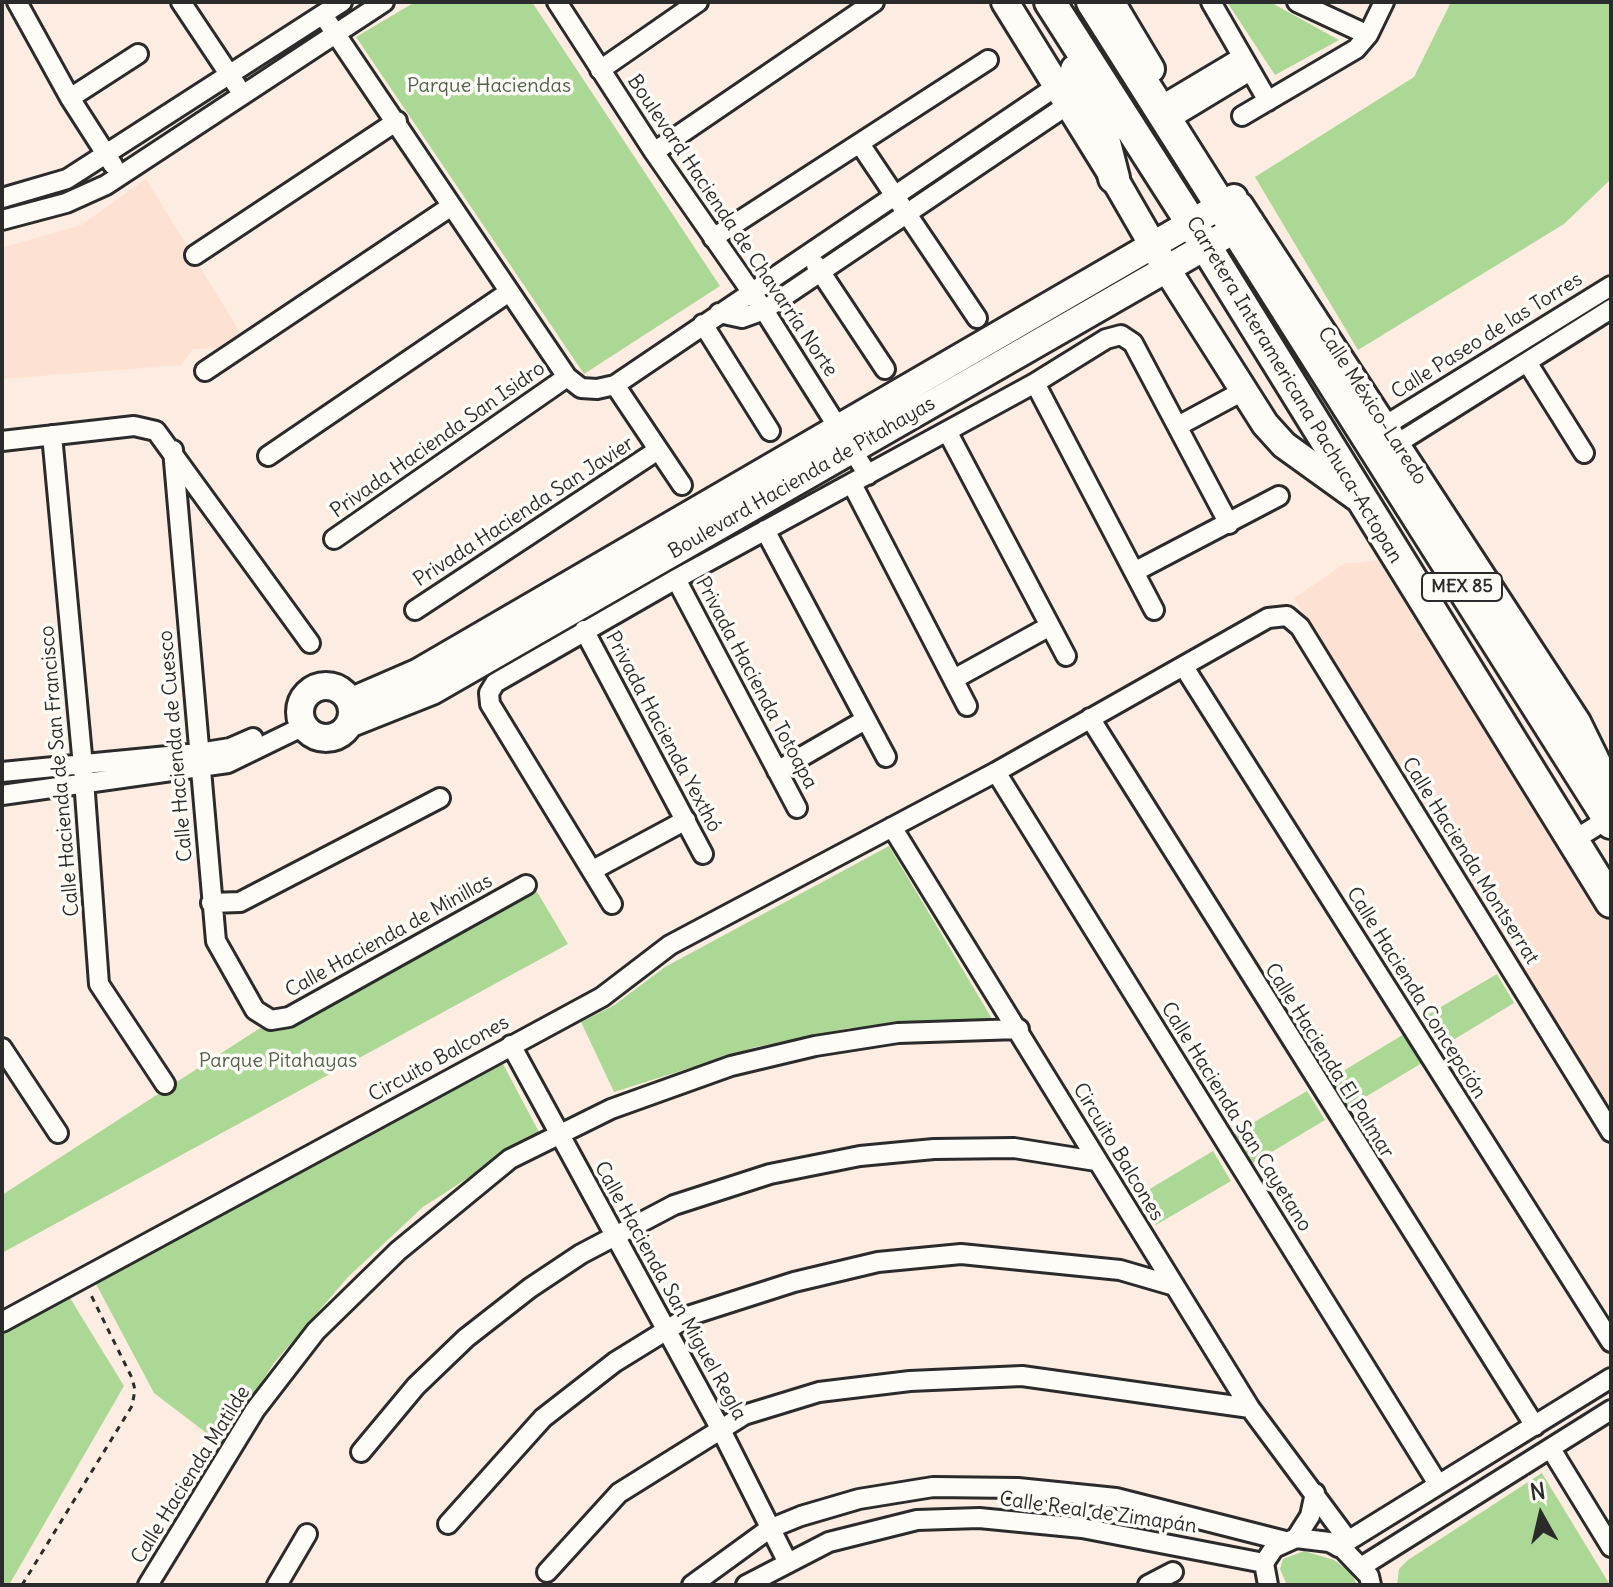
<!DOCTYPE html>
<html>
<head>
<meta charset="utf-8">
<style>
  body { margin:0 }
  #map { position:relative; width:1613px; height:1587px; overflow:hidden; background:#fdece2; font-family:Delius,sans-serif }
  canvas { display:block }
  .frame { position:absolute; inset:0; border:4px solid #2b2b2b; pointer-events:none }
  .north { position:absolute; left:1501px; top:1475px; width:80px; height:80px; -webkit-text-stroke:6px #fdfcf7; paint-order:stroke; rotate:352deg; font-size:22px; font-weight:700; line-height:32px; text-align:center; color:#2b2b2b }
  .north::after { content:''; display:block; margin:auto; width:28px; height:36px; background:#2b2b2b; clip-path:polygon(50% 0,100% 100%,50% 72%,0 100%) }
</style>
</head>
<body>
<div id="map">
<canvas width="1613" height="1587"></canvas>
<div class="frame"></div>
<div class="north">N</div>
</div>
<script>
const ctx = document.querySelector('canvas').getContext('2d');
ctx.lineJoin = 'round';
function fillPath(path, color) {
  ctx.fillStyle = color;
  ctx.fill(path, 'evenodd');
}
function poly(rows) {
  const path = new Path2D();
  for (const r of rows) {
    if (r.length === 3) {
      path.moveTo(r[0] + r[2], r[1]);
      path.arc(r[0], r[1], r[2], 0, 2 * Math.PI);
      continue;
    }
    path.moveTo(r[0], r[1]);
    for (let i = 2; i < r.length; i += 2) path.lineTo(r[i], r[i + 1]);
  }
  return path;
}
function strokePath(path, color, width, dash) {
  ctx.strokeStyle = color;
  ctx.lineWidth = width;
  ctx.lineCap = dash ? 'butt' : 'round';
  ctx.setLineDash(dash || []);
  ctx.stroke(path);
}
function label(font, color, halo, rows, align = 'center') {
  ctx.font = font + ' Delius,sans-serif';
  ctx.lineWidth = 7;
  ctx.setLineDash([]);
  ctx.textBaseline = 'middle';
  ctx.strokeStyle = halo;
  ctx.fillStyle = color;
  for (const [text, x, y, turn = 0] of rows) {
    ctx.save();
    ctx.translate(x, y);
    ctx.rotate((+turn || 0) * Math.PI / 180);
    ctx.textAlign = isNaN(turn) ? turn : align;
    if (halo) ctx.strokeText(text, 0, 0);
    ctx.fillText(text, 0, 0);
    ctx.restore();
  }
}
const built = poly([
  [146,179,240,332,217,348,193,349,181,365,2,379,2,243,4,247,81,225],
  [1386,559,1611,921,1611,1113,1294,598,1344,564]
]);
const green = poly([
  [415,2,532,2,720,286,584,374,356,37],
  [1227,2,1270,2,1339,40,1275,75],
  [1451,2,1611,2,1611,179,1564,224,1358,350,1255,177,1414,77],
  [889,846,994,1022,849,1028,756,1047,614,1092,581,1022,613,1006,665,967],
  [536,890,568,944,2,1253,2,1195,257,1030],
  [1497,974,1514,1003,1440,1048,1422,1018],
  [1404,1034,1422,1063,1347,1108,1330,1079],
  [503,1064,539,1132,423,1207,348,1277,274,1363,221,1444,154,1393,96,1284],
  [1307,1091,1325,1120,1250,1165,1232,1135],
  [1213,1151,1231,1181,1156,1225,1138,1196],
  [70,1298,124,1386,9,1585,2,1585,2,1334],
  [1542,1473,1610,1585,1397,1585,1399,1569,1408,1560],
  [1304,1551,1334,1560,1351,1572,1357,1585,1287,1585,1280,1569,1283,1559]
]);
const path = poly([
  [22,1585,132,1406,135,1390,132,1378,90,1293]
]);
const street = poly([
  [17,2,70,98,113,165],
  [181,2,237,86],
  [557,2,654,152,764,310,868,475],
  [1211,2,1268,101],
  [1297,2,1368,35],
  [323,15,567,377,581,388,597,389,615,385,1057,86],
  [600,70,698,2],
  [70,98,138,54],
  [1170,100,1242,57],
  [1179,114,1250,71],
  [1242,116,1356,49,1368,35,1384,2],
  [860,144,977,318],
  [654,152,874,2],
  [2,198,67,179,342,2],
  [2,220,66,203,106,185,384,2],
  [713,238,988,60],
  [195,255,397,121],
  [816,265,885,369],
  [719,313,742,318,764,310,1069,104],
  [703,324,770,431],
  [1527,362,1584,453],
  [205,371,450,207],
  [1035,383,1154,610],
  [615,385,682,485],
  [1386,425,1611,286],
  [1178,426,1243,391],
  [947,431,1066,656],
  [52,435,83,766,99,984,165,1084],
  [2,441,134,426,156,431,310,643],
  [1398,443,1611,309],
  [173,450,216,941,255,1010,271,1020,289,1017,526,885],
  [268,456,509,292],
  [852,484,967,706],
  [765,530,886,757],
  [334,539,567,377],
  [1134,572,1279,496],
  [676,579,797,808],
  [415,610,658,450],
  [584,630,703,854],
  [1184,667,1611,1342],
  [954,679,1050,626],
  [1090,718,1535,1426],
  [777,771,865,720],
  [2,772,199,753,230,748,253,738],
  [996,772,1438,1484],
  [2,795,228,763,304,726],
  [892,827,1250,1408,1348,1540],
  [1574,840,1611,817],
  [593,870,686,820],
  [211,903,240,902,440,798],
  [612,904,490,704,489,693,495,683,676,579,1035,383,1106,339,1121,335,1133,343,1229,524],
  [511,1045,720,1428,787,1561],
  [2,1048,58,1133],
  [2,1322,602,997,670,945,996,772,1268,618,1287,616,1300,627,1611,1132],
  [1551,1449,1611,1547],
  [361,1452,416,1386,466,1338,530,1288,581,1254,674,1205,770,1174,860,1156,934,1149,1014,1148,1096,1161],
  [448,1524,543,1418,615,1362,691,1315,794,1282,878,1262,961,1254,1120,1270,1175,1286],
  [1296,1538,1310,1516,1315,1493],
  [1338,1547,1611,1378],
  [1361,1567,1611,1410],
  [547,1572,619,1493,744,1415,819,1392,910,1381,1022,1376,1250,1408],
  [148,1585,255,1410,316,1331,398,1251,510,1159,611,1109,731,1066,815,1046,898,1033,1019,1029],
  [277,1585,307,1534],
  [692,1585,769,1529,801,1516,859,1499,933,1487,1018,1488,1116,1498,1285,1541],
  [746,1585,829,1542,917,1520,979,1518,1082,1528,1264,1563],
  [1148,1585,1173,1572],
  [1268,1585,1264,1563,1274,1548,1296,1538,1329,1542,1343,1549,1369,1576,1371,1585]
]);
const secondary = poly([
  [1005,2,1114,178,1166,268,1265,424,1284,445,1359,499],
  [1111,2,1151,69],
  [1240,206,1577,722,1606,781,1608,819],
  [326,712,26],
  [350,702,417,673,1234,198],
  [349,724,432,691,1250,221]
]);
const primary = poly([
  [1050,2,1192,224,1611,902],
  [1092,2,1611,823],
  [1076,70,1101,127,1114,178]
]);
const shields = [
  [1462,587,80]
];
const shieldNames = [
  ["MEX 85",1462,587]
];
const parkNames = [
  ["Parque Haciendas",489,86],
  ["Parque Pitahayas",278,1061]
];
const streetNames = [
  ["Boulevard Hacienda de Chavarría Norte",732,226,56],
  ["Calle Paseo de las Torres",1487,336,-32],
  ["Carretera Interamericana Pachuca-Actopan",1294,390,59],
  ["Calle México-Laredo",1372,406,57],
  ["Privada Hacienda San Isidro",438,440,-35],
  ["Boulevard Hacienda de Pitahayas",802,478,-30],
  ["Privada Hacienda San Javier",524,512,-33],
  ["Privada Hacienda Totoapa",756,683,62],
  ["Privada Hacienda Yexthó",663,732,62],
  ["Calle Hacienda de Cuesco",176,746,-95],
  ["Calle Hacienda de San Francisco",60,771,-95],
  ["Calle Hacienda Montserrat",1470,861,58],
  ["Calle Hacienda de Minillas",389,936,-29],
  ["Calle Hacienda Concepción",1416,993,58],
  ["Circuito Balcones",439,1059,-29],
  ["Calle Hacienda El Palmar",1329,1061,58],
  ["Calle Hacienda San Cayetano",1236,1117,58],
  ["Circuito Balcones",1118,1152,59],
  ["Calle Hacienda San Miguel Regla",670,1291,61],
  ["Calle Hacienda Matilde",191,1475,-58],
  ["Calle Real de Zimapán",1098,1513,8]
];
fillPath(built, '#fde1d3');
fillPath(green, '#acd896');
strokePath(street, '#2b2b2b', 24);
strokePath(secondary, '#2b2b2b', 32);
strokePath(primary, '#2b2b2b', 36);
strokePath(path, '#2b2b2b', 3, [6, 6]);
strokePath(street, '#fdfcf7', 18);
strokePath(secondary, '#fdfcf7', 26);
strokePath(primary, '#fdfcf7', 30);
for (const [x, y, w] of shields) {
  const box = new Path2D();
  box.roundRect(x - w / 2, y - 14, w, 28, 6);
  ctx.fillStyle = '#fdfcf7';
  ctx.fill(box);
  strokePath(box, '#2b2b2b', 2);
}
label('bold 18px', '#2b2b2b', null, shieldNames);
label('20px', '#525f4b', '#fdfcf7', parkNames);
label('20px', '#2b2b2b', '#fdfcf7', streetNames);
</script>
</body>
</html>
